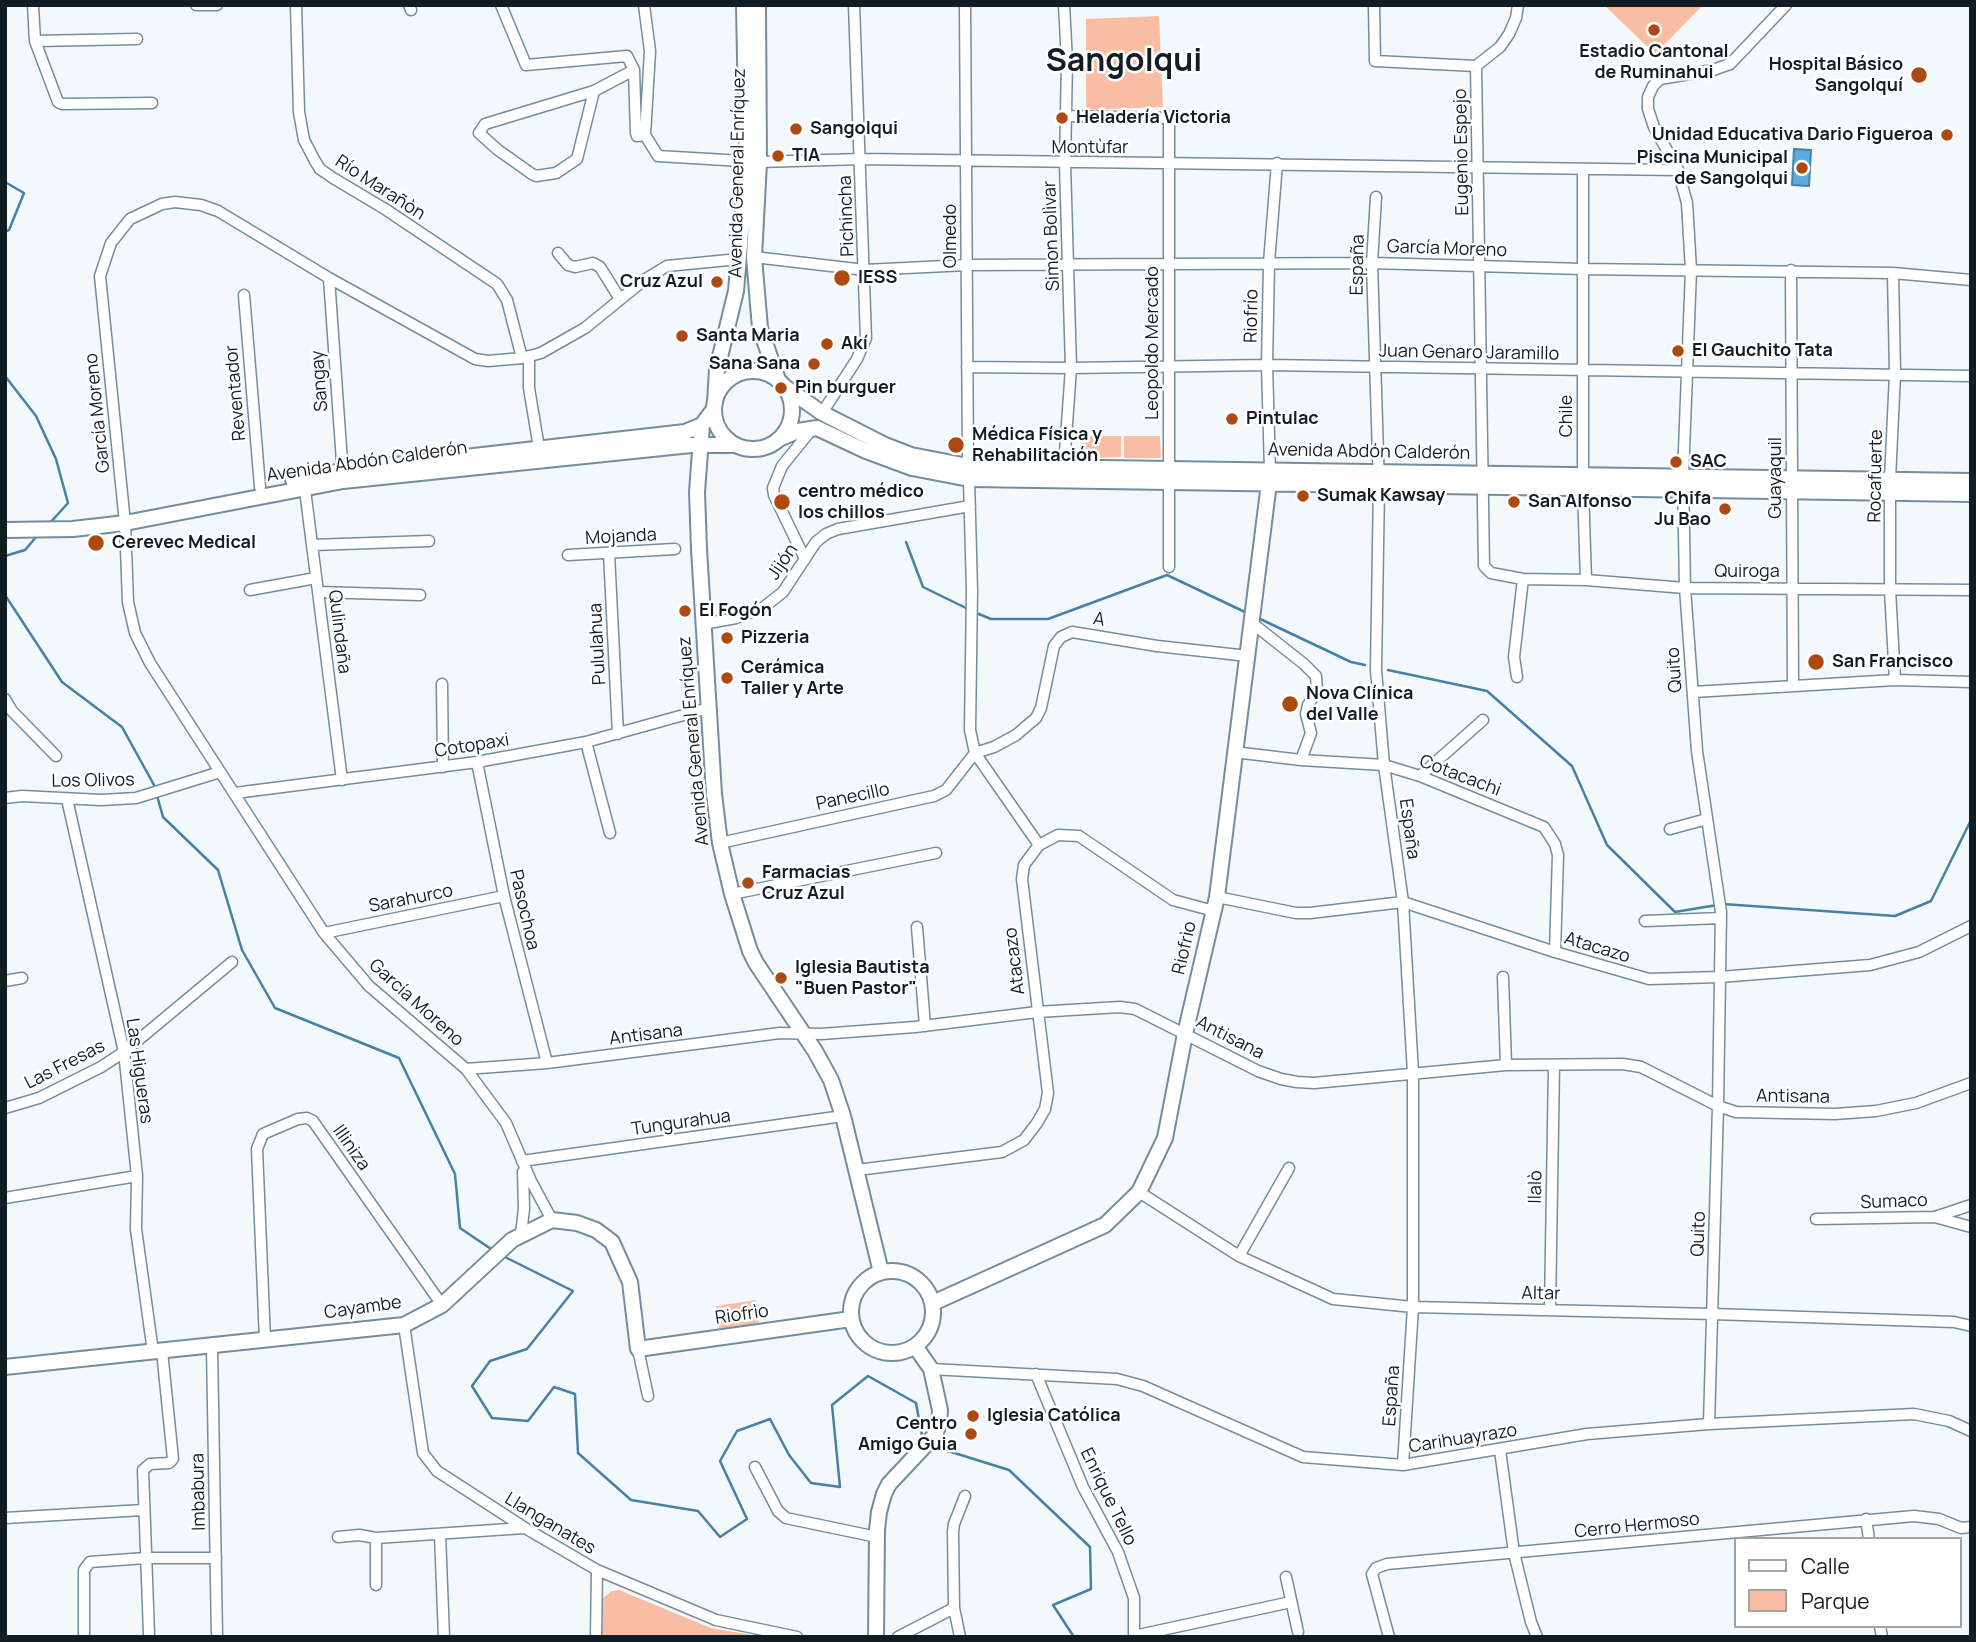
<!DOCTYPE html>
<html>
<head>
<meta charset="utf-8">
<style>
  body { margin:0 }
  #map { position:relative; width:1976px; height:1642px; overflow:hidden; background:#f3f8fc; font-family:Manrope,sans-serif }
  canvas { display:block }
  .frame { position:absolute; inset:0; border:7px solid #121c23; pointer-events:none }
  .legend { position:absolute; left:1734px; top:1537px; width:228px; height:91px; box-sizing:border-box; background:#fff; border:2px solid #a0a4a7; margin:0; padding:9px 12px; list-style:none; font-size:21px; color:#121c23 }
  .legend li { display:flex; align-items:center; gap:14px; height:35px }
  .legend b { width:35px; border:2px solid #a0a4a7 }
</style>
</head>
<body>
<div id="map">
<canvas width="1976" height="1642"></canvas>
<div class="frame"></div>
<ul class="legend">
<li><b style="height:9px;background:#fff"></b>Calle</li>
<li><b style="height:19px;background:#f9bda3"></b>Parque</li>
</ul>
</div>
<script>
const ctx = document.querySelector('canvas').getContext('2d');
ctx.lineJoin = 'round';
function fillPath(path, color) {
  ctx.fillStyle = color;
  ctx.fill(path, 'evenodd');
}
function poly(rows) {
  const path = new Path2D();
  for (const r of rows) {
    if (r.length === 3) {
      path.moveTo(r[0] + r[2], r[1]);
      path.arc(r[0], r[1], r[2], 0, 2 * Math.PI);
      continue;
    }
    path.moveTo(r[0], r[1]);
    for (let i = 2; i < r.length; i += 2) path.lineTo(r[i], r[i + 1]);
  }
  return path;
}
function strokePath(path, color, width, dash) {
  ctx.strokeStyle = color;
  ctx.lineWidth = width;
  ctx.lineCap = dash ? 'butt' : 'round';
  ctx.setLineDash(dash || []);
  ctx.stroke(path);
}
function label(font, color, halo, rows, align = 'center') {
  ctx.font = font + ' Manrope,sans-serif';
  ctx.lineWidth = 5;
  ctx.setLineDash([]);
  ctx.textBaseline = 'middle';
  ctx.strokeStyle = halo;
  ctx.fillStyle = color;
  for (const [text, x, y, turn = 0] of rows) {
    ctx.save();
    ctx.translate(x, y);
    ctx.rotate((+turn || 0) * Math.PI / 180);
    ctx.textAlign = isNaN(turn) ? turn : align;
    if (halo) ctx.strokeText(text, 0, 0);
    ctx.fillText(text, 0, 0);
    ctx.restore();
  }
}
const green = poly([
  [1604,5,1703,5,1655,54],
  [1159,16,1163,107,1086,110,1086,19],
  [1084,436,1121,436,1121,457,1084,458],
  [1124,436,1160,436,1161,458,1124,458],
  [756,1300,759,1323,719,1329,716,1306],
  [619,1590,711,1628,763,1637,600,1637,603,1598,612,1591]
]);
const water = poly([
  [1794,149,1811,150,1809,186,1792,185,1794,149]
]);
const stream = poly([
  [5,182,24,193,9,230,5,232],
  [5,376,36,416,56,459,68,503,49,524],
  [906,542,923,587,968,609],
  [5,556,25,550,37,536],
  [5,595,62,682,122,727,154,785,163,817,218,870,242,950,275,1008,399,1058,455,1174,460,1228,494,1251],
  [974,612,991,619,1048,619,1167,575,1247,613],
  [1256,617,1351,662,1365,665],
  [1388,670,1487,691,1572,766,1607,845,1675,912,1717,905],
  [1723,904,1895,916,1931,901,1971,820],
  [503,1256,573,1291,527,1349,490,1361,472,1386,492,1418,528,1421,554,1387,575,1394,578,1453,631,1500,698,1511,720,1537,747,1519,720,1461,737,1431,770,1419,789,1455,811,1483,840,1487,832,1405,868,1376,916,1403,923,1441],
  [932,1446,1009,1470,1090,1547,1091,1589,1053,1605,1074,1637]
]);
const street = poly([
  [33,5,35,41,58,102,62,104,152,103],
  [196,5,217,5],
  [296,5,299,112,304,140,315,161,320,169,333,178,385,209,497,284,507,300,522,358],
  [409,5,411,10],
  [501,5,526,65,627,56,634,70],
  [644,5,650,51,645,135,658,156,759,162,861,159,1678,170],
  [965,5,968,466],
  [1374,5,1375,61,1476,66],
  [35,41,137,39],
  [1476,66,1484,566,1491,573,1523,579,1586,580,1685,588,1971,590],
  [1476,66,1500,47,1509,34,1516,18,1518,5],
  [594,91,577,159,556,173,536,176,532,174,498,150,479,133,485,124,594,91],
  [594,91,634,70,636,133,637,136,645,135],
  [1066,116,1169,118,1169,567],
  [1583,169,1583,489,1586,580],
  [1376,197,1372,263,1379,486,1376,670,1384,765,1403,902,1413,1073,1413,1307,1403,1465],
  [558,253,568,265,575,267,593,263,600,267,620,299],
  [754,257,865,270,967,265,1372,263,1582,269,1893,273,1971,280],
  [1791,270,1793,686],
  [1893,273,1895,374,1890,479,1890,590,1895,680],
  [329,278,343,476],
  [244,295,260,487],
  [529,356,529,388,539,448],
  [967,367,1071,368,1267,365,1971,376],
  [822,413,857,359,866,338,854,5],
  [1064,466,1071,368,1065,164,1067,61,1064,5],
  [1270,470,1267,365,1269,263,1277,163],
  [969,479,972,591,970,730,975,753,1039,845],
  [304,482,342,780],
  [312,545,429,541],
  [609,553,618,734],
  [568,555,675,549],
  [805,559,774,495,773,488,782,466,812,429],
  [250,590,316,578],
  [318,592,420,595],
  [1252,623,1304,664,1316,676,1317,691,1308,705,1306,714,1311,733,1301,760],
  [703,624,736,618,764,607,783,592,816,542,826,534,838,529,970,506],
  [1517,677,1514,657,1523,579],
  [442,684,443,767],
  [1693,692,1895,680,1971,682],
  [5,699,12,711,56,756],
  [586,742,610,833],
  [1234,752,1301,760,1384,765,1420,776,1544,827,1555,844,1558,855,1555,952],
  [975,753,994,747,1016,735,1036,718,1041,708,1054,646,1061,637,1072,632,1157,646,1248,656],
  [477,762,504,896,547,1063],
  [1420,776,1483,720],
  [235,793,477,762,586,742,709,708],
  [5,798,22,796,101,800,136,798,220,772],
  [67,799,124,1052,137,1176,136,1229,153,1352],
  [1670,829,1707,819],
  [720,843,934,796,946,790,975,753],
  [732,894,936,853],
  [1217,897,1296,913,1310,913,1403,902,1555,952,1649,979,1720,977,1870,965,1919,952,1971,926],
  [1645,921,1721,918],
  [917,927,925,1026],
  [324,933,504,896],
  [1503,977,1506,1065],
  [5,981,22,978],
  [466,1069,547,1063,780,1033,821,1034,915,1027,1037,1012,1120,1007,1135,1009,1258,1071,1281,1079,1297,1082,1314,1083,1506,1065,1623,1064,1641,1067,1718,1106,1736,1112,1835,1114,1876,1111,1916,1103,1971,1083],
  [5,1108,39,1098,101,1067,124,1052,232,962],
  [522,1161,843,1116],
  [857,1170,1002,1152,1024,1140,1037,1123,1045,1109,1048,1093,1022,879,1024,865,1039,845,1058,835,1079,836,1173,900,1214,911],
  [1139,1192,1239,1256,1333,1299,1413,1307,1713,1314,1954,1322,1971,1326],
  [5,1198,137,1176],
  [1935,1217,1971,1227],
  [1816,1219,1935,1217,1971,1205],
  [552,1220,531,1181,506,1123,466,1069,369,986,324,933,150,663,135,633,128,602,125,523,100,276,111,243,130,219,162,204,175,202,201,205,218,211,329,278,475,359,488,361,522,358,541,353,585,328,644,280,667,266,739,259],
  [521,1234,524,1209,523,1172],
  [1239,1256,1289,1168],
  [1550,1310,1554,1065],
  [404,1325,423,1453,437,1471,525,1528,597,1570,716,1620,797,1637],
  [265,1340,257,1149,263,1134,298,1119,307,1118,313,1121,442,1305],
  [212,1347,217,1637],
  [638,1349,648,1396],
  [931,1369,1117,1379,1143,1386,1303,1457,1403,1465,1587,1434,1709,1424,1914,1414,1949,1421,1971,1431],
  [1036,1374,1083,1487,1118,1552,1134,1598,1134,1637],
  [1709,1424,1718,1106,1721,912,1697,751,1685,588,1683,476,1691,270,1687,203,1678,170,1654,127,1648,109,1648,97,1653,86,1660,79,1713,70,1730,64,1786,5],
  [1500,1450,1514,1553,1531,1622,1537,1637],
  [755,1467,778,1511,786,1518,877,1537],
  [5,1518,143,1510],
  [1866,1519,1869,1539],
  [440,1534,444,1637],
  [338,1537,359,1535,376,1538],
  [1286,1577,1298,1632],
  [376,1585,376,1538,524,1528],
  [1880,1626,1882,1637],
  [149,1634,143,1470,150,1464,169,1463,173,1459,162,1351],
  [1134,1636,1291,1602],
  [84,1637,84,1570,90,1562,146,1558,216,1558],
  [596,1637,597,1570],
  [898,1637,954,1608],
  [960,1637,954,1608,953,1532,954,1524,965,1496],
  [1389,1637,1372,1574,1376,1568,1387,1564,1914,1516,1939,1519,1961,1528,1971,1527]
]);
const secondary = poly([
  [758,5,759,162,754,257,760,328,778,380],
  [753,410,39],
  [785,387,822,413,885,445,911,455,968,466,1971,481],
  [715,403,717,369,736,291,747,162,744,5],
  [702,425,697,492,699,549,714,794,720,843,732,894,750,951,756,963,815,1051,831,1080,843,1116,881,1272],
  [781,438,798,431,817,428,866,451,912,468,969,479,1971,494],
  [293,480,342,471,685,432,702,425,714,409],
  [5,530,73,529,125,523,343,481,691,445,736,445],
  [892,1312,41],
  [933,1303,1105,1225,1139,1192,1165,1138,1185,1034,1217,897,1270,475],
  [5,1367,404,1325,442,1305,512,1240,552,1220,577,1223,596,1230,612,1242,630,1282,638,1349,851,1319],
  [876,1637,877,1530,879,1512,884,1494,889,1484,935,1435,939,1424,940,1410,931,1369,915,1346]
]);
const markers = [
  [1654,30,7,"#ad4a11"],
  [1919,75,9,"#ad4a11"],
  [1062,118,7,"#ad4a11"],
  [796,129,7,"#ad4a11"],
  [1947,135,7,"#ad4a11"],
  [778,156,7,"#ad4a11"],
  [1802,168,7,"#ad4a11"],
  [842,278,9,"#ad4a11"],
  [717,282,7,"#ad4a11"],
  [682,336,7,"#ad4a11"],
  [827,344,7,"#ad4a11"],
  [1678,351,7,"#ad4a11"],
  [814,364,7,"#ad4a11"],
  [781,388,7,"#ad4a11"],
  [1232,419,7,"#ad4a11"],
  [956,445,9,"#ad4a11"],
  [1676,462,7,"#ad4a11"],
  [1303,496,7,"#ad4a11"],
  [782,502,9,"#ad4a11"],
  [1514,502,7,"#ad4a11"],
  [1725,509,7,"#ad4a11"],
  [96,543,9,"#ad4a11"],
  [685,611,7,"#ad4a11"],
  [727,638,7,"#ad4a11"],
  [1816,662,9,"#ad4a11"],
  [727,678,7,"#ad4a11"],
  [1290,704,9,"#ad4a11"],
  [748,883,7,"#ad4a11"],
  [781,978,7,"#ad4a11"],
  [973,1416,7,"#ad4a11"],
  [971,1434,7,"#ad4a11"]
];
const poiNames = [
  ["Estadio Cantonal",1654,52,"center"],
  ["de Ruminahui",1654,73,"center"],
  ["Hospital Básico",1903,65,"right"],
  ["Sangolquí",1903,86,"right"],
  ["Heladería Victoria",1076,118],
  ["Sangolqui",810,129],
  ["Unidad Educativa Dario Figueroa",1933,135,"right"],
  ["TIA",792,156],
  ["Piscina Municipal",1788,158,"right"],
  ["de Sangolqui",1788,179,"right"],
  ["IESS",858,278],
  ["Cruz Azul",703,282,"right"],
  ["Santa Maria",696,336],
  ["Akí",841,344],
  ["El Gauchito Tata",1692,351],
  ["Sana Sana",800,364,"right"],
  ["Pin burguer",795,388],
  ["Pintulac",1246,419],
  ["Médica Física y",972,435],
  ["Rehabilitación",972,456],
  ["SAC",1690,462],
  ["centro médico",798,492],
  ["los chillos",798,513],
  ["Sumak Kawsay",1317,496],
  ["Chifa",1711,499,"right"],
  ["Ju Bao",1711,520,"right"],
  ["San Alfonso",1528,502],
  ["Cerevec Medical",112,543],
  ["El Fogón",699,611],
  ["Pizzeria",741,638],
  ["San Francisco",1832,662],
  ["Cerámica",741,668],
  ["Taller y Arte",741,689],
  ["Nova Clínica",1306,694],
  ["del Valle",1306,715],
  ["Farmacias",762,873],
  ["Cruz Azul",762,894],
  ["Iglesia Bautista",795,968],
  ["\"Buen Pastor\"",795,989],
  ["Iglesia Católica",987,1416],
  ["Centro",957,1424,"right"],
  ["Amigo Guia",957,1445,"right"]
];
const streetNames = [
  ["Montùfar",1090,148],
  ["Eugenio Espejo",1462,152,-91],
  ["Avenida General Enríquez",738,173,-89],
  ["Río Marañòn",380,188,33],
  ["Pichincha",847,216,-92],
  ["Olmedo",951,236,-90],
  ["Simon Bolìvar",1052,236,-92],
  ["García Moreno",1447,249,2],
  ["España",1358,265,-89],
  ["Riofrío",1252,316,-89],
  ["Leopoldo Mercado",1153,343,-90],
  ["Juan Genaro Jaramillo",1469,353,1],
  ["Sangay",320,381,-94],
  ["Reventador",236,393,-95],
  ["García Moreno",98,413,-96],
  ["Chile",1567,416,-90],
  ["Avenida Abdón Calderón",1369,452,1],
  ["Avenida Abdón Calderón",367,462,-8],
  ["Rocafuerte",1876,476,-89],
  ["Guayaquil",1776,478,-90],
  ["Mojanda",621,537,-3],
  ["Jijón",783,562,-56],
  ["Quiroga",1747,572],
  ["A",1099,620,9],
  ["Qulindaña",339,632,83],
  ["Pululahua",598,644,-93],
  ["Quito",1675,670,-94],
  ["Avenida General Enríquez",694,741,-95],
  ["Cotopaxi",472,746,-9],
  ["Cotacachi",1460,776,21],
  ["Los Olivos",93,781,-1],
  ["Panecillo",853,797,-12],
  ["España",1409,829,82],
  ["Sarahurco",411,899,-11],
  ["Pasochoa",524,910,77],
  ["Riofrìo",1185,948,-77],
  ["Atacazo",1597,948,17],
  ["Atacazo",1015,961,-97],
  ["García Moreno",416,1003,42],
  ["Antisana",646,1035,-7],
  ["Antisana",1230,1038,27],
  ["Las Fresas",65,1065,-27],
  ["Las Higueras",139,1071,82],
  ["Antisana",1793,1097,1],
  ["Tungurahua",681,1123,-8],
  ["Illiniza",351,1148,55],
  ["Ilalò",1536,1187,-89],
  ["Sumaco",1894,1202,-2],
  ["Quito",1699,1234,-88],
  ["Altar",1541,1294,1],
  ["Cayambe",363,1308,-8],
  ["Riofrìo",742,1315,-8],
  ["España",1392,1396,-86],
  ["Carihuayrazo",1463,1439,-9],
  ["Imbabura",199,1492,-91],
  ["Enrique Tello",1108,1497,64],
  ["Llanganates",550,1524,31],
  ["Cerro Hermoso",1637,1526,-6]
];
const townNames = [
  ["Sangolqui",1124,62]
];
fillPath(green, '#f9bda3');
fillPath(water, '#5bacde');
strokePath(water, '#4581a6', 2);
strokePath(stream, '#4581a6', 2.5);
strokePath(street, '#748d9e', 13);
strokePath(secondary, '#748d9e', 18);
strokePath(street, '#fff', 10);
strokePath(secondary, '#fff', 14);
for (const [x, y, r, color] of markers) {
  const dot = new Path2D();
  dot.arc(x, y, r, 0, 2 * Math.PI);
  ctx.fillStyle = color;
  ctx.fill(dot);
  strokePath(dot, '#fff', 2.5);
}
label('bold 18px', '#121c23', '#fff', poiNames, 'left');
label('18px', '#121c23', '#fff', streetNames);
label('bold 32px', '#121c23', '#fff', townNames);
</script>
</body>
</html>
